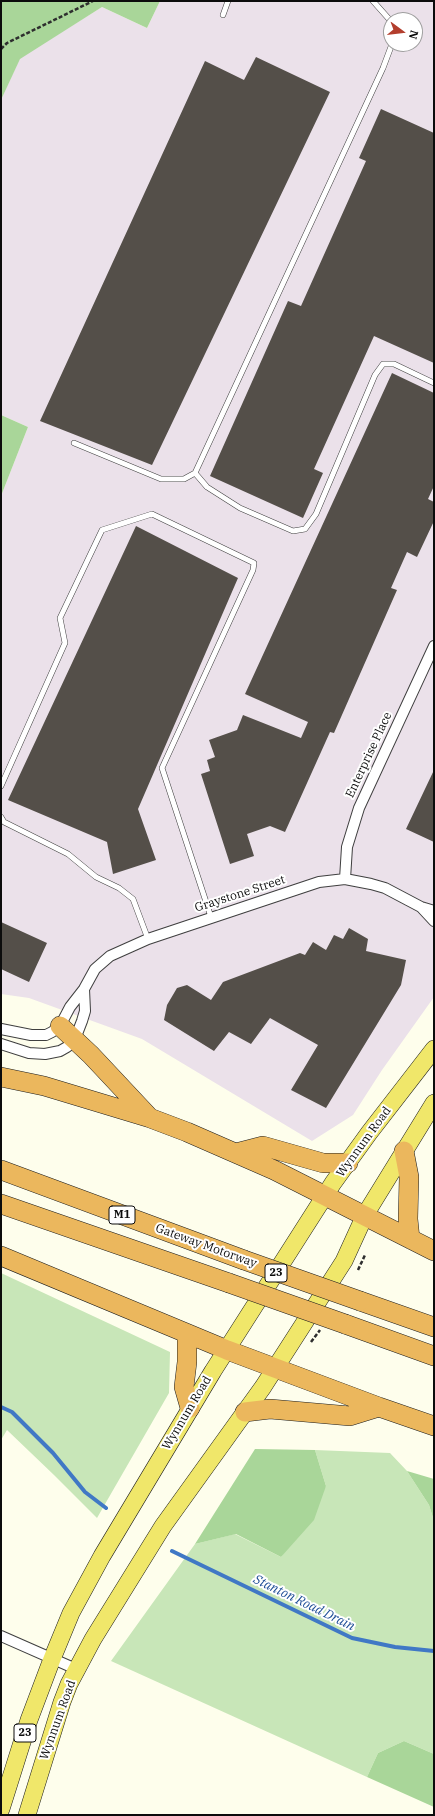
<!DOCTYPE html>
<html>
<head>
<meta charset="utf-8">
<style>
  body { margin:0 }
  #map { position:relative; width:435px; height:1816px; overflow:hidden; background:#fefeec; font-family:"IBM Plex Serif",serif }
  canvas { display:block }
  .frame { position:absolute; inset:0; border:2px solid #0c0c0c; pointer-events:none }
  .north { position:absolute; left:383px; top:12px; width:40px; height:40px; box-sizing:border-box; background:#fff; border:1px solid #9e9e9e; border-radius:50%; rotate:105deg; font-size:11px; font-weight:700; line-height:16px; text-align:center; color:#0c0c0c }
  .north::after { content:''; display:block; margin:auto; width:14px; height:18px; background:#b33e2d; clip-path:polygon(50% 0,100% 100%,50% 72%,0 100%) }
</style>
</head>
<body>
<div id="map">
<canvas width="435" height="1816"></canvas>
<div class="frame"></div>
<div class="north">N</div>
</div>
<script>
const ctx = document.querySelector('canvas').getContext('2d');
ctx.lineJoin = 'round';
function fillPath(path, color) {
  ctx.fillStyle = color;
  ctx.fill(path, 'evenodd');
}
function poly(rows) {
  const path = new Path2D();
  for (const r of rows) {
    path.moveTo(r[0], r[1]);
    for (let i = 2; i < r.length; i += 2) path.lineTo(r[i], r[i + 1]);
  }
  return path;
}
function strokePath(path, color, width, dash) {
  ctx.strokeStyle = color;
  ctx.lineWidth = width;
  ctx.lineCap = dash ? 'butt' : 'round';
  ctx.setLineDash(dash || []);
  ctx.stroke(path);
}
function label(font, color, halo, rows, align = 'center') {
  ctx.font = font + ' "IBM Plex Serif",serif';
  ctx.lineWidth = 4;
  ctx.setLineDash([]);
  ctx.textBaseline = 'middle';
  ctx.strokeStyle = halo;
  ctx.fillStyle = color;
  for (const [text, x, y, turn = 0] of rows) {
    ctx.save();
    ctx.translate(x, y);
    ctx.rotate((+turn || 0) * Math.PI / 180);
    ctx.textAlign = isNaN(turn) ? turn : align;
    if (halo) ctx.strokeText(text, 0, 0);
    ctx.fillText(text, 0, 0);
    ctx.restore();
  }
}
const industrial = poly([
  [160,1,434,1,434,997,382,1070,353,1115,312,1141,142,1039,29,998,1,994,1,496,28,427,1,415,1,100,20,58,102,7,147,28],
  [391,20,415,20,415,44,391,44]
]);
const green = poly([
  [1,1273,170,1352,169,1393,97,1518,54,1475,7,1430,1,1440],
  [315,1450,390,1453,407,1471,429,1505,434,1521,434,1754,404,1741,378,1753,367,1777,111,1661,195,1544,235,1534,281,1557,326,1486]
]);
const forest = poly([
  [1,1,160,1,147,28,102,7,20,59,1,100],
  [1,415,28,427,1,496],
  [255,1449,315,1450,326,1486,314,1520,281,1557,236,1534,195,1544],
  [407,1471,434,1479,434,1521,429,1505],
  [404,1741,434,1754,434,1807,367,1777,378,1753]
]);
const stream = poly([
  [1,1407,12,1412,53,1453,85,1492,106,1508],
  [172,1551,352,1638,395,1647,434,1651]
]);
const building = poly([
  [256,57,330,92,152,465,40,421,205,61,244,80],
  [381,109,434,133,434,363,374,336,314,469,323,473,303,518,210,476,288,301,301,306,366,161,359,158],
  [392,373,434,393,434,486,428,499,434,502,434,521,417,557,407,552,391,588,397,590,334,733,330,732,285,832,270,826,247,834,254,856,230,864,201,774,210,771,207,760,215,757,209,740,237,730,243,715,301,738,308,722,245,694],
  [136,526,238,578,138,809,156,860,113,874,107,842,8,800],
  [434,770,434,842,406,829],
  [1,922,47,943,29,982,1,969],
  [349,928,368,939,366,951,406,960,401,985,326,1108,291,1090,318,1045,270,1018,251,1044,229,1032,214,1051,164,1020,167,1005,177,988,187,985,211,1000,223,982,300,953,305,955,313,942,326,950,334,935,343,939]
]);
const path = poly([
  [1,49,7,43,93,1],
  [358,1270,365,1255],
  [311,1342,320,1330]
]);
const service = poly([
  [373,1,389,19,391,24],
  [223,15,228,1],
  [74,443,161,479,184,479,195,473,383,68,392,44],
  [195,473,207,487,240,508,293,531,305,529,316,514,375,375,383,364,394,364,434,383],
  [1,786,65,643,60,618,102,530,152,514,254,563,253,570,162,768,211,917],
  [1,817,4,822,68,854,96,877,119,888,133,899,148,939]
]);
const minor = poly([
  [345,879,347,847,359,808,434,646],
  [421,907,434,921],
  [1,1029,31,1035,46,1035,52,1032,60,1026,70,1007,84,989,95,969,110,956,148,939,319,882,345,879,371,884,385,888,421,907,434,911],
  [1,1044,29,1053,45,1054,60,1051,67,1047,75,1039,82,1021,85,1011,84,989],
  [1,1636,76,1669]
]);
const primary = poly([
  [1,1809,29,1720,52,1659,71,1613,102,1556,213,1371,333,1183,369,1133,434,1049],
  [27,1815,62,1702,69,1684,93,1639,163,1526,263,1387,344,1261,365,1215,434,1103]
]);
const motorway = poly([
  [60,1026,91,1055,150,1118],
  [1,1077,44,1086,150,1118,187,1132,274,1170,434,1251],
  [404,1151,409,1177,408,1219,410,1239],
  [236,1153,263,1146,323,1163,348,1163],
  [1,1170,244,1260],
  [1,1204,229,1283],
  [1,1256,227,1350,379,1407,434,1426],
  [360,1301,434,1327],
  [345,1324,434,1356],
  [187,1334,187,1362,184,1387,190,1408],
  [245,1412,270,1409,350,1416,379,1407]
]);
const motorwayBridge = poly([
  [244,1260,360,1301],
  [229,1283,345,1324]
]);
const shields = [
  [122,1215,26],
  [276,1273,22],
  [25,1733,22]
];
const shieldNames = [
  ["M1",122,1215],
  ["23",276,1273],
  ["23",25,1733]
];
const streetNames = [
  ["Enterprise Place",369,755,-65],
  ["Graystone Street",240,894,-18],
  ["Wynnum Road",364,1142,-54],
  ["Gateway Motorway",206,1246,20],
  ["Wynnum Road",187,1413,-59],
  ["Wynnum Road",58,1720,-70]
];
const waterNames = [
  ["Stanton Road Drain",304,1603,26]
];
fillPath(industrial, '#ebe1ea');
fillPath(green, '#c8e6b8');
fillPath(forest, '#a9d699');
strokePath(stream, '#4078c5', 4);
fillPath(building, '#544f49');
strokePath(service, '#3f3f3f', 6);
strokePath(minor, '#3f3f3f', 12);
strokePath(primary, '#1d1d1d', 18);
strokePath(motorway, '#1d1d1d', 20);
strokePath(path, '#2e2e2e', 2.5, [4, 2]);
strokePath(service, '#fff', 5);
strokePath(minor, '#fff', 10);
strokePath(primary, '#f0e76a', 17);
strokePath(motorway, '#ebb75d', 19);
strokePath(motorwayBridge, '#1d1d1d', 20, []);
strokePath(motorwayBridge, '#ebb75d', 19);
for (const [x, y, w] of shields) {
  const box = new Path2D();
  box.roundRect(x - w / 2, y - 9, w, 18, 3);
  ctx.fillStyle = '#fff';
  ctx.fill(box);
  strokePath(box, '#0c0c0c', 1);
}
label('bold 11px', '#0c0c0c', null, shieldNames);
label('12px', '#0c0c0c', '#fff', streetNames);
label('italic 13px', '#1d4c96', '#fff', waterNames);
</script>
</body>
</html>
